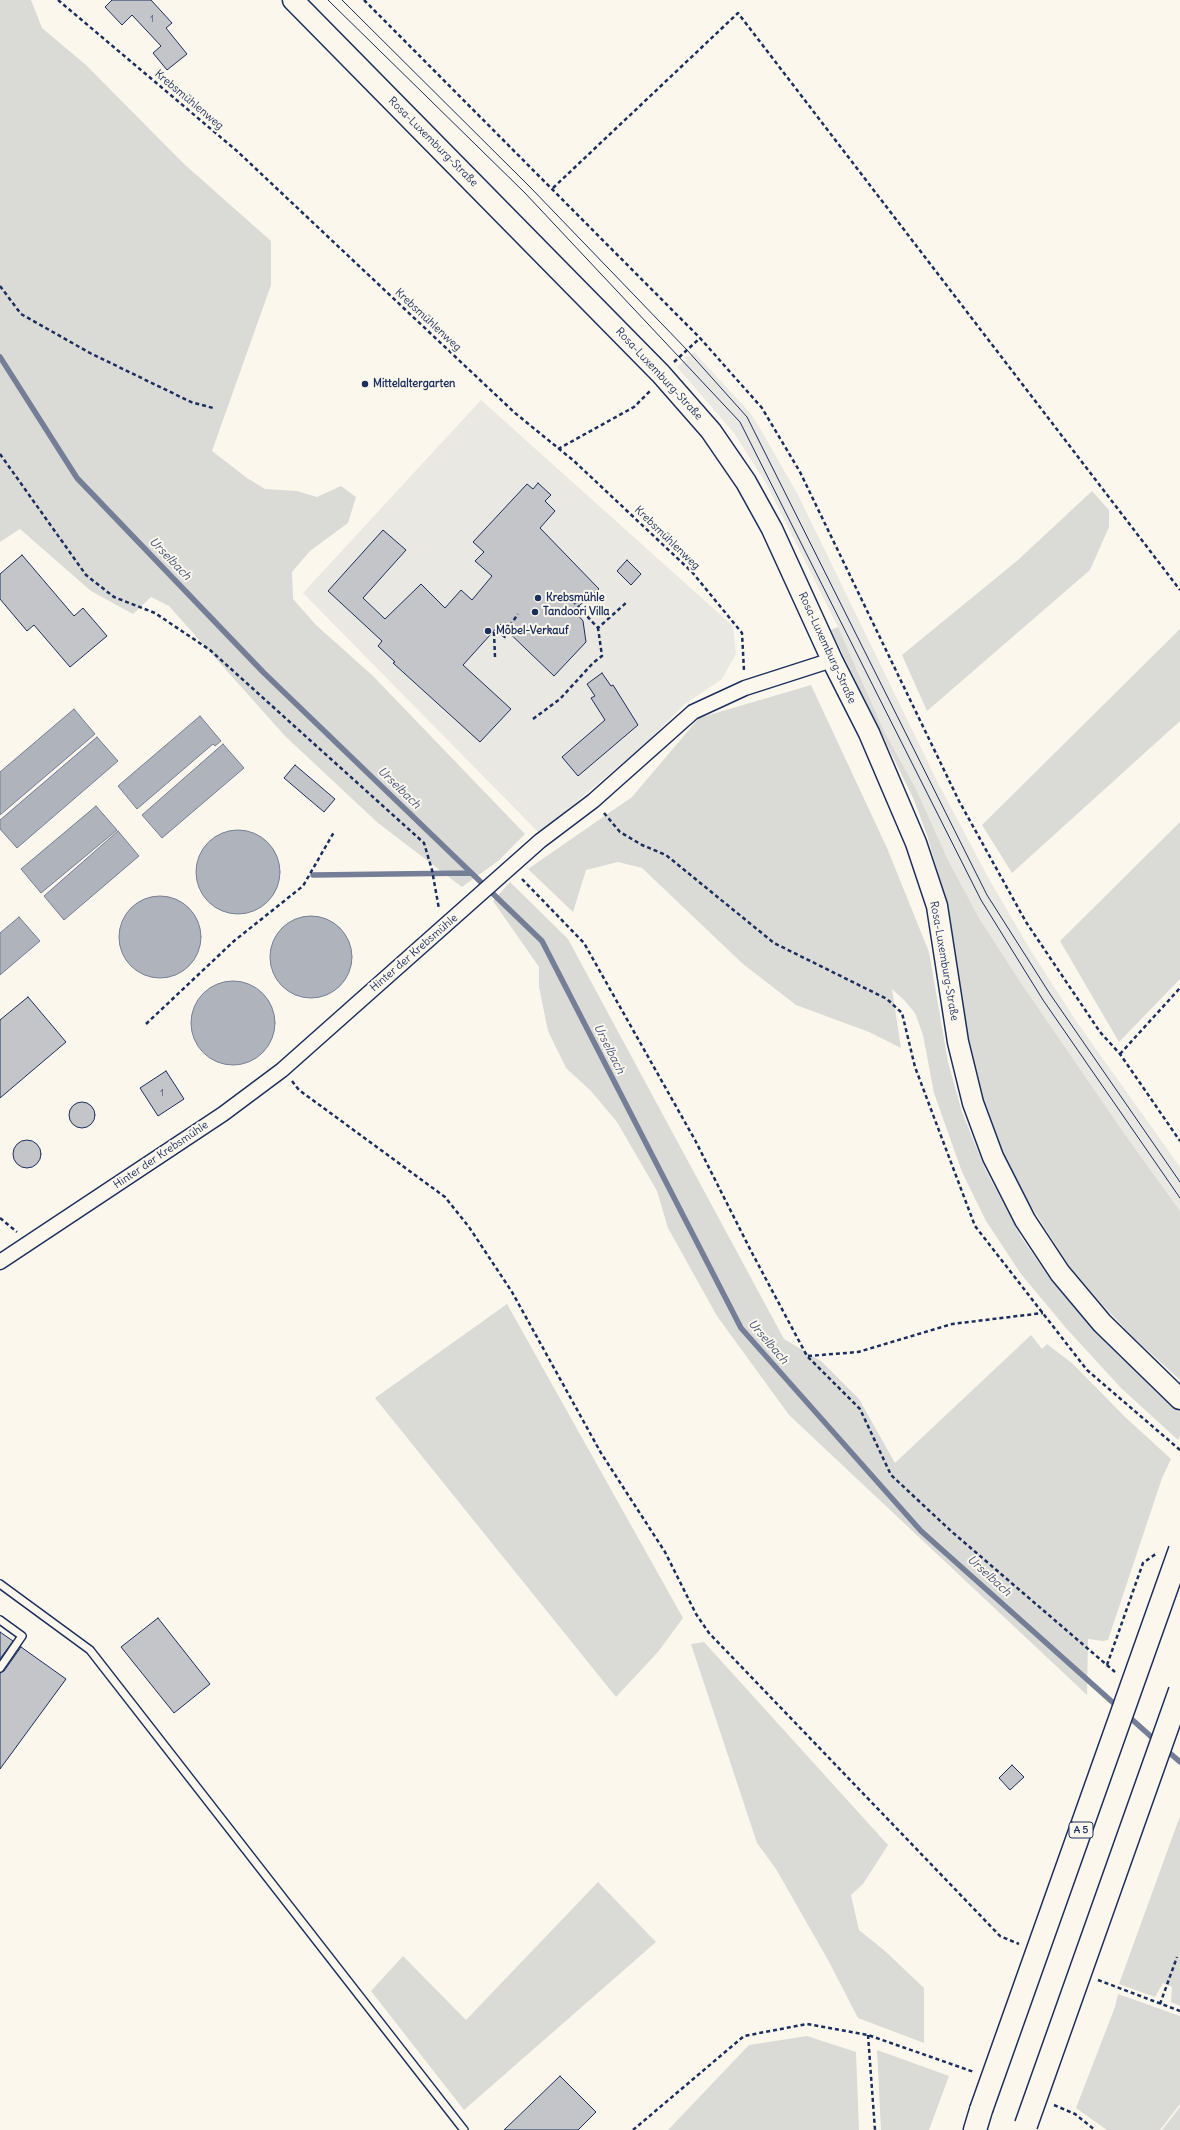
<!DOCTYPE html>
<html>
<head>
<meta charset="utf-8">
<style>
  body { margin:0 }
  canvas { display:block; background:#fbf7ec }
</style>
</head>
<body>
<canvas width="1180" height="2130"></canvas>
<script>
const ctx = document.querySelector('canvas').getContext('2d');
ctx.lineJoin = 'round';
function fillPath(path, color) {
  ctx.fillStyle = color;
  ctx.fill(path, 'evenodd');
}
function poly(rows) {
  const path = new Path2D();
  for (const r of rows) {
    if (r.length === 3) {
      path.moveTo(r[0] + r[2], r[1]);
      path.arc(r[0], r[1], r[2], 0, 2 * Math.PI);
      continue;
    }
    path.moveTo(r[0], r[1]);
    for (let i = 2; i < r.length; i += 2) path.lineTo(r[i], r[i + 1]);
  }
  return path;
}
function strokePath(path, color, width, dash) {
  ctx.strokeStyle = color;
  ctx.lineWidth = width;
  ctx.lineCap = dash ? 'butt' : 'round';
  ctx.setLineDash(dash || []);
  ctx.stroke(path);
}
function label(font, color, halo, rows, align = 'center') {
  ctx.font = font + ' Delius,sans-serif';
  ctx.lineWidth = 4;
  ctx.setLineDash([]);
  ctx.textBaseline = 'middle';
  ctx.strokeStyle = halo;
  ctx.fillStyle = color;
  for (const [text, x, y, turn = 0] of rows) {
    ctx.save();
    ctx.translate(x, y);
    ctx.rotate((+turn || 0) * Math.PI / 180);
    ctx.textAlign = isNaN(turn) ? turn : align;
    if (halo) ctx.strokeText(text, 0, 0);
    ctx.fillText(text, 0, 0);
    ctx.restore();
  }
}
const built = poly([
  [694,352,751,414,758,425,798,495,937,781,989,879,1028,946,1076,1021,1180,1167,1180,1211,1124,1133,1023,986,979,918,949,862,916,789,884,731,838,627,766,483,734,433,677,367],
  [481,400,733,626,736,654,722,679,685,704,645,744,539,833,303,593]
]);
const green = poly([
  [0,0,31,0,42,28,86,65,183,163,271,241,271,285,212,451,247,478,265,489,297,491,317,497,341,486,356,497,348,523,310,551,292,572,293,599,316,625,373,676,525,834,498,861,462,887,378,823,285,736,169,606,151,597,133,614,91,591,20,529,0,542],
  [1092,491,1109,510,1109,527,1090,570,927,711,902,655,1018,560],
  [838,627,884,731,916,789,949,862,979,918,1023,986,1124,1133,1180,1211,1180,1380,1133,1337,1100,1302,1068,1264,1022,1192,1004,1157,988,1117,977,1078,967,1035,947,904,927,835,914,800,831,630],
  [1180,629,1180,721,1012,873,982,825],
  [811,685,887,848,929,952,948,1062,962,1112,985,1169,1021,1237,1053,1283,1118,1355,1180,1411,1180,1435,1178,1440,1121,1388,1066,1328,1021,1274,986,1221,962,1172,934,1093,923,1035,915,1013,904,1000,892,989,901,1048,869,1032,796,1005,743,964,642,868,618,862,586,870,573,912,528,869,632,797,699,718],
  [1180,822,1180,979,1119,1042,1060,941],
  [510,882,568,939,784,1339,821,1361,859,1399,895,1463,1031,1335,1042,1349,1047,1344,1073,1364,1124,1416,1171,1459,1162,1478,1108,1640,1103,1641,1088,1639,1087,1695,789,1415,717,1316,668,1228,657,1191,617,1122,591,1091,566,1068,548,1031,539,987,539,967,493,901],
  [507,1304,683,1618,658,1652,616,1697,375,1398],
  [704,1642,888,1845,863,1884,851,1895,859,1930,885,1951,924,1988,924,2043,858,2018,828,1960,776,1869,757,1843,691,1644],
  [1180,1816,1180,2006,1171,2002,1172,1987,1163,1983,1155,1997,1119,1984],
  [598,1882,656,1942,464,2110,371,1991,403,1956,466,2020],
  [1118,1994,1180,2016,1180,2104,1160,2130,1107,2130,1076,2108,1115,2007],
  [807,2036,856,2052,859,2130,668,2130,749,2045],
  [877,2050,949,2076,929,2130,881,2130],
  [1180,2107,1180,2130,1162,2130]
]);
const water = poly([
  [74,709,95,734,0,815,0,772,74,709],
  [200,716,221,741,215,746,213,744,137,809,118,786,200,716],
  [97,737,118,761,17,848,0,829,0,820,97,737],
  [223,744,244,768,162,838,142,815,223,744],
  [96,806,117,830,41,893,21,869,96,806],
  [238,872,42],
  [118,831,139,856,64,920,44,896,118,831],
  [160,937,41],
  [311,957,41],
  [19,917,40,941,0,975,0,933,19,917],
  [233,1023,42]
]);
const pier = poly([
  [1170,1592,1180,1592,1180,1635,1165,1625]
]);
const stream = poly([
  [0,357,77,478,263,672,542,941,741,1328,921,1531,1119,1708],
  [313,875,471,873],
  [1127,1715,1156,1741],
  [1164,1748,1180,1762]
]);
const building = poly([
  [112,0,151,0,172,23,166,28,187,54,167,70,153,53,161,46,132,15,122,25,105,7,112,0],
  [538,483,551,495,545,501,555,511,540,528,599,589,574,610,583,621,586,642,554,676,500,624,463,665,511,709,480,742,393,663,395,662,378,646,382,641,328,591,383,530,406,550,363,598,385,619,421,584,445,608,461,590,472,600,492,576,475,561,484,552,473,542,527,484,533,489,538,483],
  [22,555,74,616,83,608,107,636,70,667,34,625,27,631,0,599,0,574,22,555],
  [627,560,641,574,631,585,617,571,627,560],
  [602,673,611,686,613,685,638,725,578,776,562,757,605,720,591,698,595,696,587,684,602,673],
  [295,765,335,799,324,812,284,778,295,765],
  [28,997,66,1042,0,1098,0,1020,28,997],
  [166,1071,184,1099,158,1116,140,1088,166,1071],
  [82,1115,13],
  [27,1154,14],
  [158,1618,210,1684,174,1713,121,1647,158,1618],
  [0,1632,13,1641,0,1659,0,1632],
  [21,1647,66,1679,0,1769,0,1673,4,1671,21,1647],
  [1012,1765,1024,1777,1010,1790,999,1778,1012,1765],
  [560,2076,596,2112,578,2130,504,2130,560,2076]
]);
const path = poly([
  [58,0,237,151,515,413,574,461,692,572,742,633,744,671],
  [364,0,700,338,762,408,800,472,959,801,1026,922,1100,1032,1120,1054,1180,1141],
  [553,188,738,13,1180,590],
  [0,286,21,314,90,353,191,402,213,408],
  [674,362,700,338],
  [558,449,634,407,650,391],
  [0,454,86,575,114,597,155,613,210,650,424,843,432,870,439,909],
  [573,601,598,628,627,602],
  [495,657,494,633,497,630,505,637,508,634,502,629,506,624,509,627,518,614],
  [533,719,560,699,593,663,602,656,598,628],
  [604,813,620,832,642,845,666,855,774,943,887,999,902,1013,915,1067,975,1226,1087,1370,1180,1450],
  [522,879,584,943,695,1140,751,1251,807,1356,860,1409,891,1475,951,1531,1115,1672],
  [146,1024,234,941,303,886,334,832],
  [1120,1054,1180,988],
  [292,1081,299,1090,445,1197,469,1227,512,1292,601,1453,665,1552,696,1614,709,1633,1000,1936,1019,1944],
  [0,1218,17,1232],
  [808,1356,858,1352,952,1324,1043,1313],
  [1107,1665,1143,1563,1157,1553],
  [1098,1980,1180,2011],
  [1160,2004,1177,1957],
  [868,2035,875,2130],
  [1054,2105,1075,2114,1095,2130],
  [633,2130,744,2036,807,2024,868,2035,974,2072]
]);
const service = poly([
  [0,1584,90,1650,464,2130],
  [0,1620,22,1636,0,1668]
]);
const minor = poly([
  [0,1262,223,1114,282,1070,540,841,593,801,693,712,745,688,832,660]
]);
const secondary = poly([
  [293,0,661,374,711,431,746,482,772,529,832,660,869,733,916,843,937,906,958,1042,973,1103,993,1157,1025,1220,1060,1273,1102,1323,1180,1399]
]);
const motorway = poly([
  [975,2130,981,2110]
]);
const tram = poly([
  [328,0,525,193,740,422,981,900,1043,1000,1180,1198],
  [342,0,530,187,687,350,747,417,987,895,1050,994,1180,1182]
]);
const motorwayBridge = poly([
  [981,2110,1180,1550],
  [1026,2125,1180,1691]
]);
const markers = [
  [365,384,4,"#1b2f5e"],
  [538,598,4,"#1b2f5e"],
  [535,612,4,"#1b2f5e"],
  [488,631,4,"#1b2f5e"]
];
const numberNames = [
  ["1",152,19],
  ["1",162,1093]
];
const shields = [
  [1081,1830,24]
];
const shieldNames = [
  ["A 5",1081,1830]
];
const streetNames = [
  ["Krebsmühlenweg",189,100,40],
  ["Rosa-Luxemburg-Straße",433,142,45],
  ["Krebsmühlenweg",428,320,43],
  ["Rosa-Luxemburg-Straße",659,374,47],
  ["Krebsmühlenweg",667,538,44],
  ["Rosa-Luxemburg-Straße",827,648,65],
  ["Hinter der Krebsmühle",414,953,-41],
  ["Rosa-Luxemburg-Straße",944,961,80],
  ["Hinter der Krebsmühle",161,1155,-34]
];
const poiNames = [
  ["Mittelaltergarten",373,384],
  ["Krebsmühle",546,598],
  ["Tandoori Villa",543,612],
  ["Möbel-Verkauf",496,631]
];
const waterNames = [
  ["Urselbach",170,559,46],
  ["Urselbach",399,788,44],
  ["Urselbach",609,1049,63],
  ["Urselbach",768,1342,49],
  ["Urselbach",989,1576,42]
];
fillPath(built, '#eae8e2');
fillPath(green, '#dadad7');
fillPath(water, '#afb3bb');
strokePath(water, '#747e96', 1);
fillPath(pier, '#fbf7ec');
strokePath(stream, '#747e96', 5.5);
fillPath(building, '#c3c5c9');
strokePath(building, '#1b2f5e', 1);
strokePath(service, '#1b2f5e', 10);
strokePath(minor, '#1b2f5e', 17);
strokePath(secondary, '#1b2f5e', 23);
strokePath(motorway, '#1b2f5e', 25);
strokePath(path, '#1b2f5e', 2.5, [4, 3]);
strokePath(service, '#fbf7ec', 7);
strokePath(minor, '#fbf7ec', 14);
strokePath(secondary, '#fbf7ec', 20);
strokePath(motorway, '#fbf7ec', 22);
strokePath(tram, '#1b2f5e', 1);
strokePath(motorwayBridge, '#1b2f5e', 25, []);
strokePath(motorwayBridge, '#fbf7ec', 22);
for (const [x, y, r, color] of markers) {
  const dot = new Path2D();
  dot.arc(x, y, r, 0, 2 * Math.PI);
  ctx.fillStyle = color;
  ctx.fill(dot);
  strokePath(dot, '#fbf7ec', 1.5);
}
label('9px', '#455479', null, numberNames);
for (const [x, y, w] of shields) {
  const box = new Path2D();
  box.roundRect(x - w / 2, y - 8, w, 16, 3);
  ctx.fillStyle = '#fbf7ec';
  ctx.fill(box);
  strokePath(box, '#1b2f5e', 1);
}
label('bold 10px', '#1b2f5e', null, shieldNames);
label('11px', '#1b2f5e', '#fbf7ec', streetNames);
label('bold 11px', '#1b2f5e', '#fbf7ec', poiNames, 'left');
label('italic 12px', '#47577a', '#fbf7ec', waterNames);
</script>
</body>
</html>
